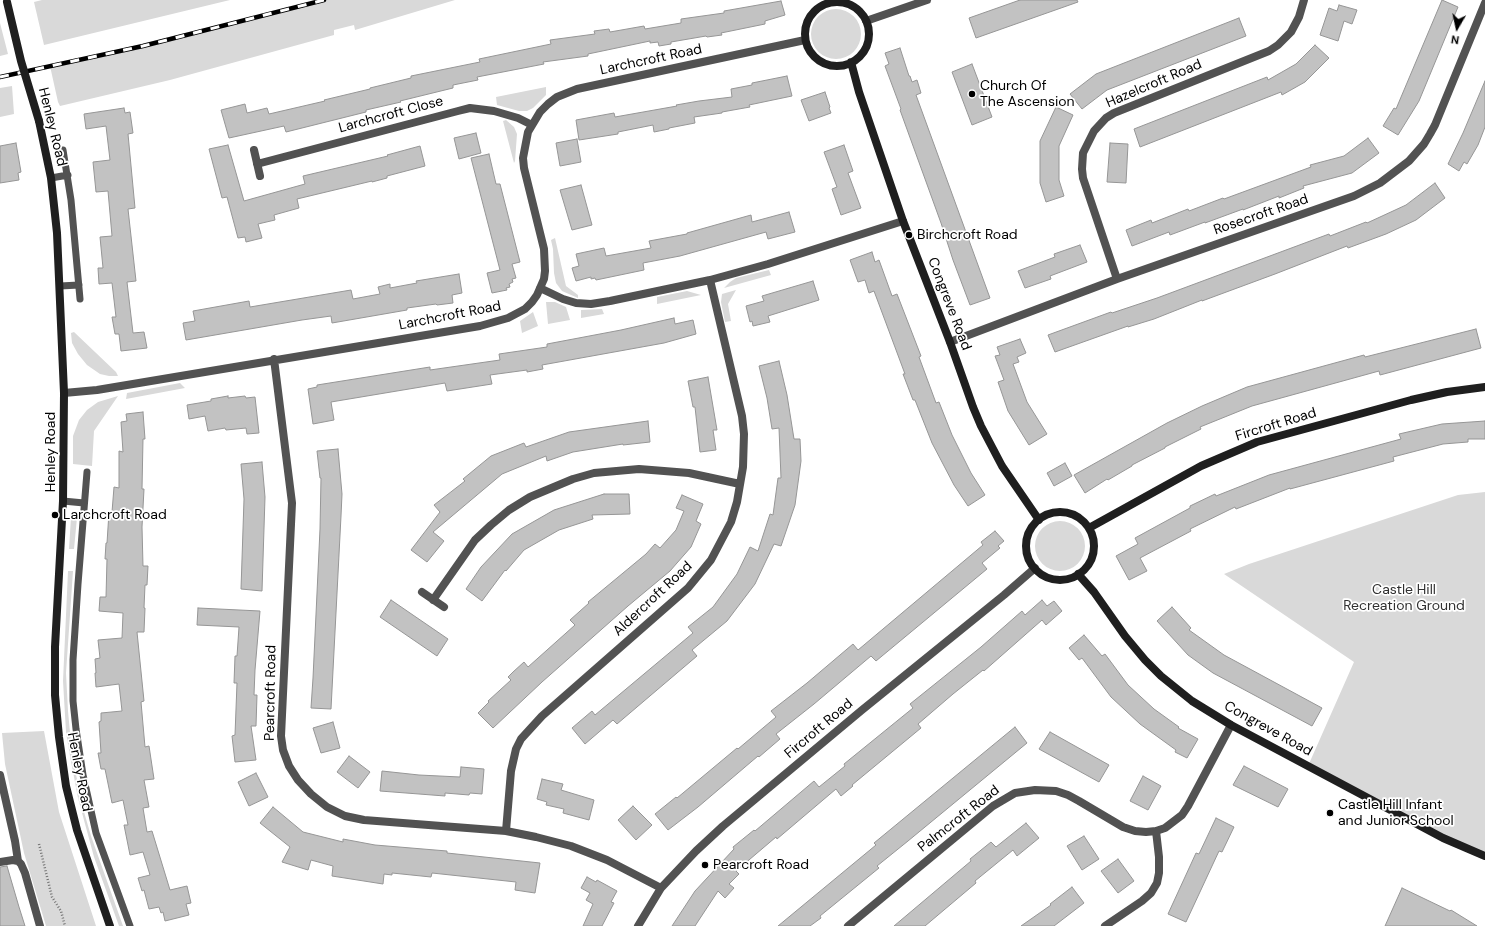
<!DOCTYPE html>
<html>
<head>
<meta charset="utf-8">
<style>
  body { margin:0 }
  #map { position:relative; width:1485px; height:926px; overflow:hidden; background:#fff; font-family:"DM Sans",sans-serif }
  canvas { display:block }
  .north { position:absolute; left:1437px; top:8px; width:40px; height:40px; -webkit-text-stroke:3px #fff; paint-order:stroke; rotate:189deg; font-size:11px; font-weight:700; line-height:16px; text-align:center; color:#000 }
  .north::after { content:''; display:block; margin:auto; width:14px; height:18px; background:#000; clip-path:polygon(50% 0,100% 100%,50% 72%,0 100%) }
</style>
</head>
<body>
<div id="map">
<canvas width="1485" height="926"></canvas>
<div class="north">N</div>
</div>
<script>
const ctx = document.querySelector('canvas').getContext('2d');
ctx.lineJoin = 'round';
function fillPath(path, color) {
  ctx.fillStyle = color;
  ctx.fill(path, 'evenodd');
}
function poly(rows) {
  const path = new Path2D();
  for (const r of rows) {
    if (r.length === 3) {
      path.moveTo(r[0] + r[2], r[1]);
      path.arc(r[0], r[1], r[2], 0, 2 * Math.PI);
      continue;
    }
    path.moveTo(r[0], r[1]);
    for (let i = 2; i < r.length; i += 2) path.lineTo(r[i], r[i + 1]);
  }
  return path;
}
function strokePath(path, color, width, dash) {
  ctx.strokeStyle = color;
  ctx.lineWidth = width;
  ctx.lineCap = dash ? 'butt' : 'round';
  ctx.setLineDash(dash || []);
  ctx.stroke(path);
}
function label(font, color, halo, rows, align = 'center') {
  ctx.font = font + ' "DM Sans",sans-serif';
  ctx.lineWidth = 3.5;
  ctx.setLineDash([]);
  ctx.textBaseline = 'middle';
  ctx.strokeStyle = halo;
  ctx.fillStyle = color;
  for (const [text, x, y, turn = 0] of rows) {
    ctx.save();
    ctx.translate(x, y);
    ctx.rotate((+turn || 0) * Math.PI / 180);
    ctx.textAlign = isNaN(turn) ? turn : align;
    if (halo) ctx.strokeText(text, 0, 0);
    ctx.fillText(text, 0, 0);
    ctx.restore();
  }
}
const green = poly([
  [42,0,230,0,44,45,34,2],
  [321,0,455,0,355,30,354,25,334,30,334,35,170,80,60,106,58,102,50,66],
  [836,34,25],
  [0,23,8,54,0,56],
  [12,86,14,114,0,117,0,88],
  [546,87,546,95,533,108,527,111,519,111,497,105,496,97],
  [506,120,514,127,517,134,515,161,514,163,503,121],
  [555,238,566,286,578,295,578,298,562,291,556,283,554,273,553,249,551,240],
  [769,270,771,275,724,288,730,282,736,278],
  [736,290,728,304,731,321,725,322,721,302,722,294],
  [687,291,701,295,657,304,657,297],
  [546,302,555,302,566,307,570,320,548,324],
  [602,309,604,314,581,318,581,310],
  [533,312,538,326,522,333,520,321],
  [74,332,116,372,118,376,109,376,100,374,87,365,78,354,72,343,71,333],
  [180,383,185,388,126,399,127,393],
  [118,396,94,431,92,466,73,464,73,436,79,420,87,410,98,402],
  [1485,492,1485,856,1308,766,1354,662,1224,574,1249,564,1458,495],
  [73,515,77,518,74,549,69,549,71,517],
  [1060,546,25],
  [68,571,73,571,66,673,68,711,72,754,82,805,91,836,123,926,119,926,94,857,78,798,70,756,66,732,63,681],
  [44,731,59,812,96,926,46,926,24,853,5,764,2,733]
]);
const building = poly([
  [1020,0,1077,0,1078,2,976,38,969,18,1020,0],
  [1442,0,1458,7,1419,101,1398,135,1383,126,1394,108,1396,109,1442,0],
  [781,1,785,15,765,21,765,24,721,33,722,35,707,37,706,36,671,42,671,44,659,46,658,42,650,43,650,41,588,54,588,56,543,62,544,64,477,77,478,80,453,85,453,88,400,101,401,102,366,110,366,112,286,132,284,126,229,138,221,110,245,104,247,113,267,108,269,114,325,101,324,100,370,89,370,88,411,78,411,76,480,62,479,59,551,44,550,40,595,34,594,31,609,29,610,32,644,26,645,29,681,23,681,19,724,13,724,11,781,1],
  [1339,5,1357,10,1352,24,1344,21,1338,41,1320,35,1329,8,1337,11,1339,5],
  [1239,18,1246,36,1107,90,1082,109,1070,94,1096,74,1239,18],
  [1315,45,1329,58,1305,82,1282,95,1281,92,1140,147,1134,129,1267,77,1268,80,1296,64,1315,45],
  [900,48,909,76,910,76,912,82,917,80,921,93,916,95,990,298,970,305,953,260,941,223,900,110,901,109,885,66,889,64,885,53,900,48],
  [972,64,992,117,972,125,952,72,972,64],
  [787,76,792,96,749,105,750,107,722,112,722,113,694,117,695,123,669,128,669,129,654,132,653,125,618,132,618,134,579,140,576,120,614,113,615,117,677,106,676,105,699,101,732,97,731,89,752,85,752,83,787,76],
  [1485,81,1485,127,1478,145,1467,164,1464,162,1459,171,1448,164,1463,133,1485,81],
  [825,92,830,107,829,108,831,113,809,121,801,100,825,92],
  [1056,107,1073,115,1059,146,1059,180,1064,196,1046,202,1040,183,1040,141,1056,107],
  [124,108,125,113,130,112,133,133,128,134,135,208,128,209,136,281,127,282,133,333,144,332,147,348,121,351,119,334,115,334,112,317,116,317,112,283,99,284,98,268,103,268,100,237,112,236,108,191,96,192,93,162,110,160,106,126,86,129,84,114,124,108],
  [476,133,481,153,459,159,454,138,476,133],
  [1368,138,1379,153,1352,173,1303,186,1304,188,1279,198,1279,196,1243,210,1243,209,1205,223,1205,222,1170,235,1169,232,1132,246,1126,230,1151,220,1152,223,1188,209,1189,211,1223,198,1224,199,1311,167,1310,165,1344,156,1368,138],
  [577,139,581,162,560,166,556,143,577,139],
  [16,143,21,172,18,173,19,180,0,183,0,146,16,143],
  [1110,143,1128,144,1126,183,1107,182,1110,143],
  [228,145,244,201,305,184,303,176,388,156,387,155,420,146,425,166,387,176,387,178,372,182,372,181,297,199,299,208,274,215,275,220,258,224,262,238,246,242,245,237,238,238,227,197,222,198,209,149,228,145],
  [844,145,853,171,848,173,861,208,841,215,832,189,837,187,824,152,844,145],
  [489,154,496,184,500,184,520,262,512,264,516,278,512,279,513,282,509,284,510,287,506,288,507,290,492,293,487,273,500,270,471,158,489,154],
  [1435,183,1445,198,1416,220,1386,234,1348,248,1347,246,1275,274,1202,301,1202,300,1154,319,1128,327,1128,326,1055,352,1048,335,1111,312,1112,313,1157,298,1329,234,1330,236,1366,222,1367,223,1406,205,1435,183],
  [581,185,592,225,572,230,560,190,581,185],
  [789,212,795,232,768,239,766,232,680,256,643,263,644,270,596,280,595,278,591,279,591,277,576,281,572,268,579,266,576,254,604,248,606,256,651,248,649,241,687,234,687,233,751,215,752,222,789,212],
  [1080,245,1087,262,1050,276,1051,279,1025,288,1018,271,1055,257,1054,254,1080,245],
  [872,252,875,262,879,260,892,296,897,294,921,356,919,357,936,403,939,402,952,435,971,473,985,495,968,506,954,485,932,443,915,400,913,400,903,374,905,374,874,291,869,293,865,280,858,282,850,260,872,252],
  [459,274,462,293,452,295,453,303,437,305,436,304,407,308,407,310,332,323,331,316,302,320,186,340,183,323,195,321,193,311,249,301,250,307,351,290,353,299,380,294,378,287,390,284,390,288,417,283,416,281,459,274],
  [813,281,819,300,768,316,770,322,753,326,752,321,750,322,746,306,764,301,762,296,813,281],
  [674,318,675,324,693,320,696,334,664,343,542,365,543,369,527,372,527,370,490,375,492,384,447,391,445,383,331,402,334,420,313,424,308,389,317,387,317,385,430,367,430,370,500,360,499,354,547,347,547,344,621,330,674,318],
  [1476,329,1481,348,1380,375,1379,371,1252,406,1200,427,1201,429,1165,447,1165,448,1132,465,1132,466,1108,480,1107,479,1085,493,1074,475,1167,423,1202,406,1247,387,1364,355,1365,357,1476,329],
  [1020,339,1026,353,1017,357,1019,362,1013,364,1027,402,1047,434,1029,445,1008,411,998,382,1004,380,995,356,1000,355,997,347,1020,339],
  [779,361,787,395,794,439,800,439,801,461,795,505,781,546,774,544,755,584,727,621,692,650,697,656,617,724,613,720,585,744,572,728,592,711,595,715,693,633,688,627,713,607,737,574,750,547,758,551,770,514,773,515,778,478,781,478,779,428,772,429,767,398,759,366,779,361],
  [708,377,717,430,713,430,716,450,700,452,695,407,693,407,688,381,708,377],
  [228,396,228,398,245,396,246,398,255,397,259,433,247,434,246,428,226,430,225,428,208,431,205,416,189,419,187,405,211,401,211,399,228,396],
  [143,412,145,439,143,439,142,489,144,489,142,527,143,566,148,566,147,585,145,585,144,608,145,608,144,632,137,632,144,701,141,702,145,747,149,746,154,779,144,780,149,807,143,808,147,832,152,831,170,890,187,886,191,903,186,904,189,915,165,921,163,912,161,913,159,907,149,909,144,890,142,891,138,878,150,875,143,852,130,855,124,825,128,825,123,800,112,803,105,769,101,769,98,753,101,753,99,722,101,721,101,713,122,711,119,684,96,687,95,673,96,673,95,659,100,658,98,640,122,638,123,613,99,611,100,597,106,597,107,559,105,559,106,543,107,543,109,512,112,512,114,487,119,488,119,451,123,452,121,422,127,421,126,414,143,412],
  [648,421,650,442,623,445,623,444,573,452,547,461,546,456,502,474,433,532,444,541,427,562,411,550,440,512,434,505,465,481,463,479,491,456,524,443,526,447,569,432,648,421],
  [1485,421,1485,439,1468,439,1468,442,1443,444,1393,457,1394,461,1290,489,1290,488,1236,509,1235,507,1190,529,1191,531,1140,558,1147,571,1129,580,1116,556,1138,544,1135,538,1190,508,1190,506,1215,494,1216,496,1269,475,1401,439,1399,434,1442,424,1485,421],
  [338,449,342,494,341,516,331,709,311,708,313,678,320,529,321,478,320,478,317,451,338,449],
  [262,462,265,497,262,591,241,589,244,499,241,464,262,462],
  [1065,463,1072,476,1054,486,1047,473,1065,463],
  [604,494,629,494,630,514,592,515,593,519,559,530,524,550,506,571,505,570,482,601,466,589,481,567,512,534,554,510,604,494],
  [682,495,703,504,696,521,701,524,691,547,670,571,628,606,542,682,493,728,478,713,489,702,488,701,511,680,508,677,513,672,524,662,528,667,575,625,570,620,589,603,588,602,646,554,655,544,660,548,676,530,684,511,676,508,682,495],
  [995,531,1004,541,998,546,1000,548,982,563,987,569,876,661,871,656,814,704,776,734,780,739,759,757,758,756,698,807,668,830,655,814,676,797,677,798,737,748,738,749,776,717,771,711,807,683,853,644,858,650,983,545,981,542,995,531],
  [391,600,448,639,437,656,380,617,391,600],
  [1042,600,1047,606,1054,601,1062,611,1046,625,1042,620,984,671,983,670,953,694,918,724,921,728,852,785,853,786,841,796,836,789,777,839,776,837,736,871,739,874,729,884,734,888,725,898,718,891,695,926,672,926,695,891,734,849,733,847,754,830,755,831,814,781,819,787,845,766,844,764,913,708,910,704,981,647,1022,611,1025,615,1042,600],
  [1172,607,1191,628,1189,630,1224,655,1322,708,1312,726,1213,673,1188,655,1157,621,1172,607],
  [198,608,260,611,255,670,254,695,257,695,256,726,251,726,256,760,235,762,232,736,235,735,237,683,234,683,235,656,237,656,239,627,197,625,198,608],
  [1084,635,1102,656,1105,654,1128,685,1154,709,1179,727,1178,728,1198,739,1187,758,1175,752,1176,750,1140,724,1111,697,1082,658,1079,660,1069,648,1084,635],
  [333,722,340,748,321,753,313,728,333,722],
  [1015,727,1027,743,908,841,877,866,879,868,820,916,821,918,810,926,778,926,876,845,874,843,1015,727],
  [1050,732,1109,765,1099,782,1039,749,1050,732],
  [349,756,370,772,358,788,337,772,349,756],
  [1244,766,1288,789,1278,807,1233,785,1244,766],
  [461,767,484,769,482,794,470,793,469,795,445,793,445,796,380,791,382,771,419,775,460,777,461,767],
  [256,773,268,797,249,806,238,782,256,773],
  [1143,776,1161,786,1148,810,1130,801,1143,776],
  [542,779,563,784,561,790,594,800,589,820,563,813,564,809,546,805,547,802,537,799,542,779],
  [633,806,652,825,636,840,618,820,633,806],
  [273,807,303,832,343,842,343,839,375,845,447,851,447,853,540,863,535,893,515,890,516,882,432,873,431,877,392,873,392,875,384,874,383,884,332,876,333,866,311,860,308,870,282,862,290,847,260,823,273,807],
  [1216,818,1234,827,1222,852,1219,851,1186,922,1168,914,1196,853,1199,854,1216,818],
  [1026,823,1039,838,1017,856,1013,850,975,881,976,883,925,926,894,926,971,861,970,859,991,842,996,847,1026,823],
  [1084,836,1099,859,1082,870,1067,846,1084,836],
  [1118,859,1134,881,1118,893,1101,871,1118,859],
  [7,866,19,907,25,926,0,926,0,867,7,866],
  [587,877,596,882,597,880,617,891,611,902,614,903,602,926,583,926,593,904,586,900,590,893,581,888,587,877],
  [1072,887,1084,903,1054,926,1021,926,1051,905,1050,904,1072,887],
  [1402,888,1450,911,1451,910,1477,926,1385,926,1402,888]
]);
const path = poly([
  [39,844,52,897,61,911,65,926]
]);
const lane = poly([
  [63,150,71,200,80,299],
  [51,178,68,175],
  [60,286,79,285],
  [87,472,78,584,73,660,73,701,76,729,83,775,96,833,130,926],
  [63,501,84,503]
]);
const street = poly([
  [866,21,927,0],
  [254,150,260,176],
  [257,164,458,111,470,108,494,111,518,118,532,125],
  [1117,279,1083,178,1082,169,1083,153,1094,131,1106,118,1114,113,1269,51,1278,45,1291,32,1299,17,1304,0],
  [540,288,563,299,576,303,591,304,610,301,710,280,768,264,903,221],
  [950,342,1117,279,1354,196,1380,183,1409,161,1424,144,1430,134,1435,125,1485,3],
  [274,359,292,503,281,736,283,750,289,766,298,780,311,794,327,807,345,816,364,820,506,831,536,837,571,846,607,860,661,888],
  [64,393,97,390,480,326,508,318,525,309,532,302,537,295,544,279,545,271,544,249,524,168,523,158,528,132,540,112,548,104,557,97,577,89,805,40],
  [422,592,444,607],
  [433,600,475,540,491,525,509,510,530,497,573,479,594,473,639,469,689,473,740,484],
  [0,775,15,841,18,861],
  [506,831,511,771,516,749,521,739,542,716,688,588,711,560,731,522,737,502,743,467,744,434,742,416,710,280],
  [0,862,13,860,18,861,21,864,25,873,40,926],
  [638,926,661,888,696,851,723,826,862,710,1004,595,1035,568],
  [848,926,993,806,1015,793,1035,790,1056,791,1068,795,1079,801,1123,827,1135,831,1146,832,1156,831,1165,828,1182,815,1188,806,1231,725],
  [1105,926,1142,901,1151,893,1157,883,1159,873,1159,857,1156,831]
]);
const secondary = poly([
  [837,34,32],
  [851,62,859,92,903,221,950,342,973,407,981,426,1002,466,1039,520],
  [39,121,51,178,57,233,64,393,63,501,55,647,55,695,59,737,66,786,77,830,110,926],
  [1060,546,34],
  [1089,528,1201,466,1257,442,1411,400,1447,392,1485,387],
  [1078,574,1094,592,1125,636,1145,660,1161,676,1192,701,1231,725,1443,838,1485,856]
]);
const rail = poly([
  [0,77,143,46,324,0]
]);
const secondaryBridge = poly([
  [7,2,21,61,39,121]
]);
const markers = [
  [972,94,4,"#000"],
  [909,235,4,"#000"],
  [55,515,4,"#000"],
  [1330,813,4,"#000"],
  [705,865,4,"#000"]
];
const streetNames = [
  ["Larchcroft Road",651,60,-12],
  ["Hazelcroft Road",1154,84,-23],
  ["Larchcroft Close",391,115,-15],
  ["Henley Road",52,127,76],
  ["Rosecroft Road",1261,215,-19],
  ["Congreve Road",949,304,69],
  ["Larchcroft Road",450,316,-11],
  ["Fircroft Road",1276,425,-17],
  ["Henley Road",51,452,-90],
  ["Aldercroft Road",653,599,-43],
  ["Pearcroft Road",271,693,-89],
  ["Fircroft Road",819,729,-40],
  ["Congreve Road",1268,729,29],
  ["Henley Road",79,772,79],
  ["Palmcroft Road",959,819,-38]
];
const poiNames = [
  ["Church Of",980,86],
  ["The Ascension",980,102],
  ["Birchcroft Road",917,235],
  ["Larchcroft Road",63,515],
  ["Castle Hill Infant",1338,805],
  ["and Junior School",1338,821],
  ["Pearcroft Road",713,865]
];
const parkNames = [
  ["Castle Hill",1404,590],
  ["Recreation Ground",1404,606]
];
fillPath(green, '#d9d9d9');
fillPath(building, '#c2c2c2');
strokePath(building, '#969696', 1);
strokePath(path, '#747474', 2.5, [1, 2]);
strokePath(lane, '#525252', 7);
strokePath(street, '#525252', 8);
strokePath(secondary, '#1f1f1f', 8);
strokePath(rail, '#000', 4.5);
strokePath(rail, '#fff', 3, [9]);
strokePath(secondaryBridge, '#1f1f1f', 8);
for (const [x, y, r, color] of markers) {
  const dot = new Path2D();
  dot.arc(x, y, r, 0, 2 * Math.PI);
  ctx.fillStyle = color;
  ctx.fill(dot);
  strokePath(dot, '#fff', 1.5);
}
label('14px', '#000', '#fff', streetNames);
label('14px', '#000', '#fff', poiNames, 'left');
label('14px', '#303030', '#fff', parkNames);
</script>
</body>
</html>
